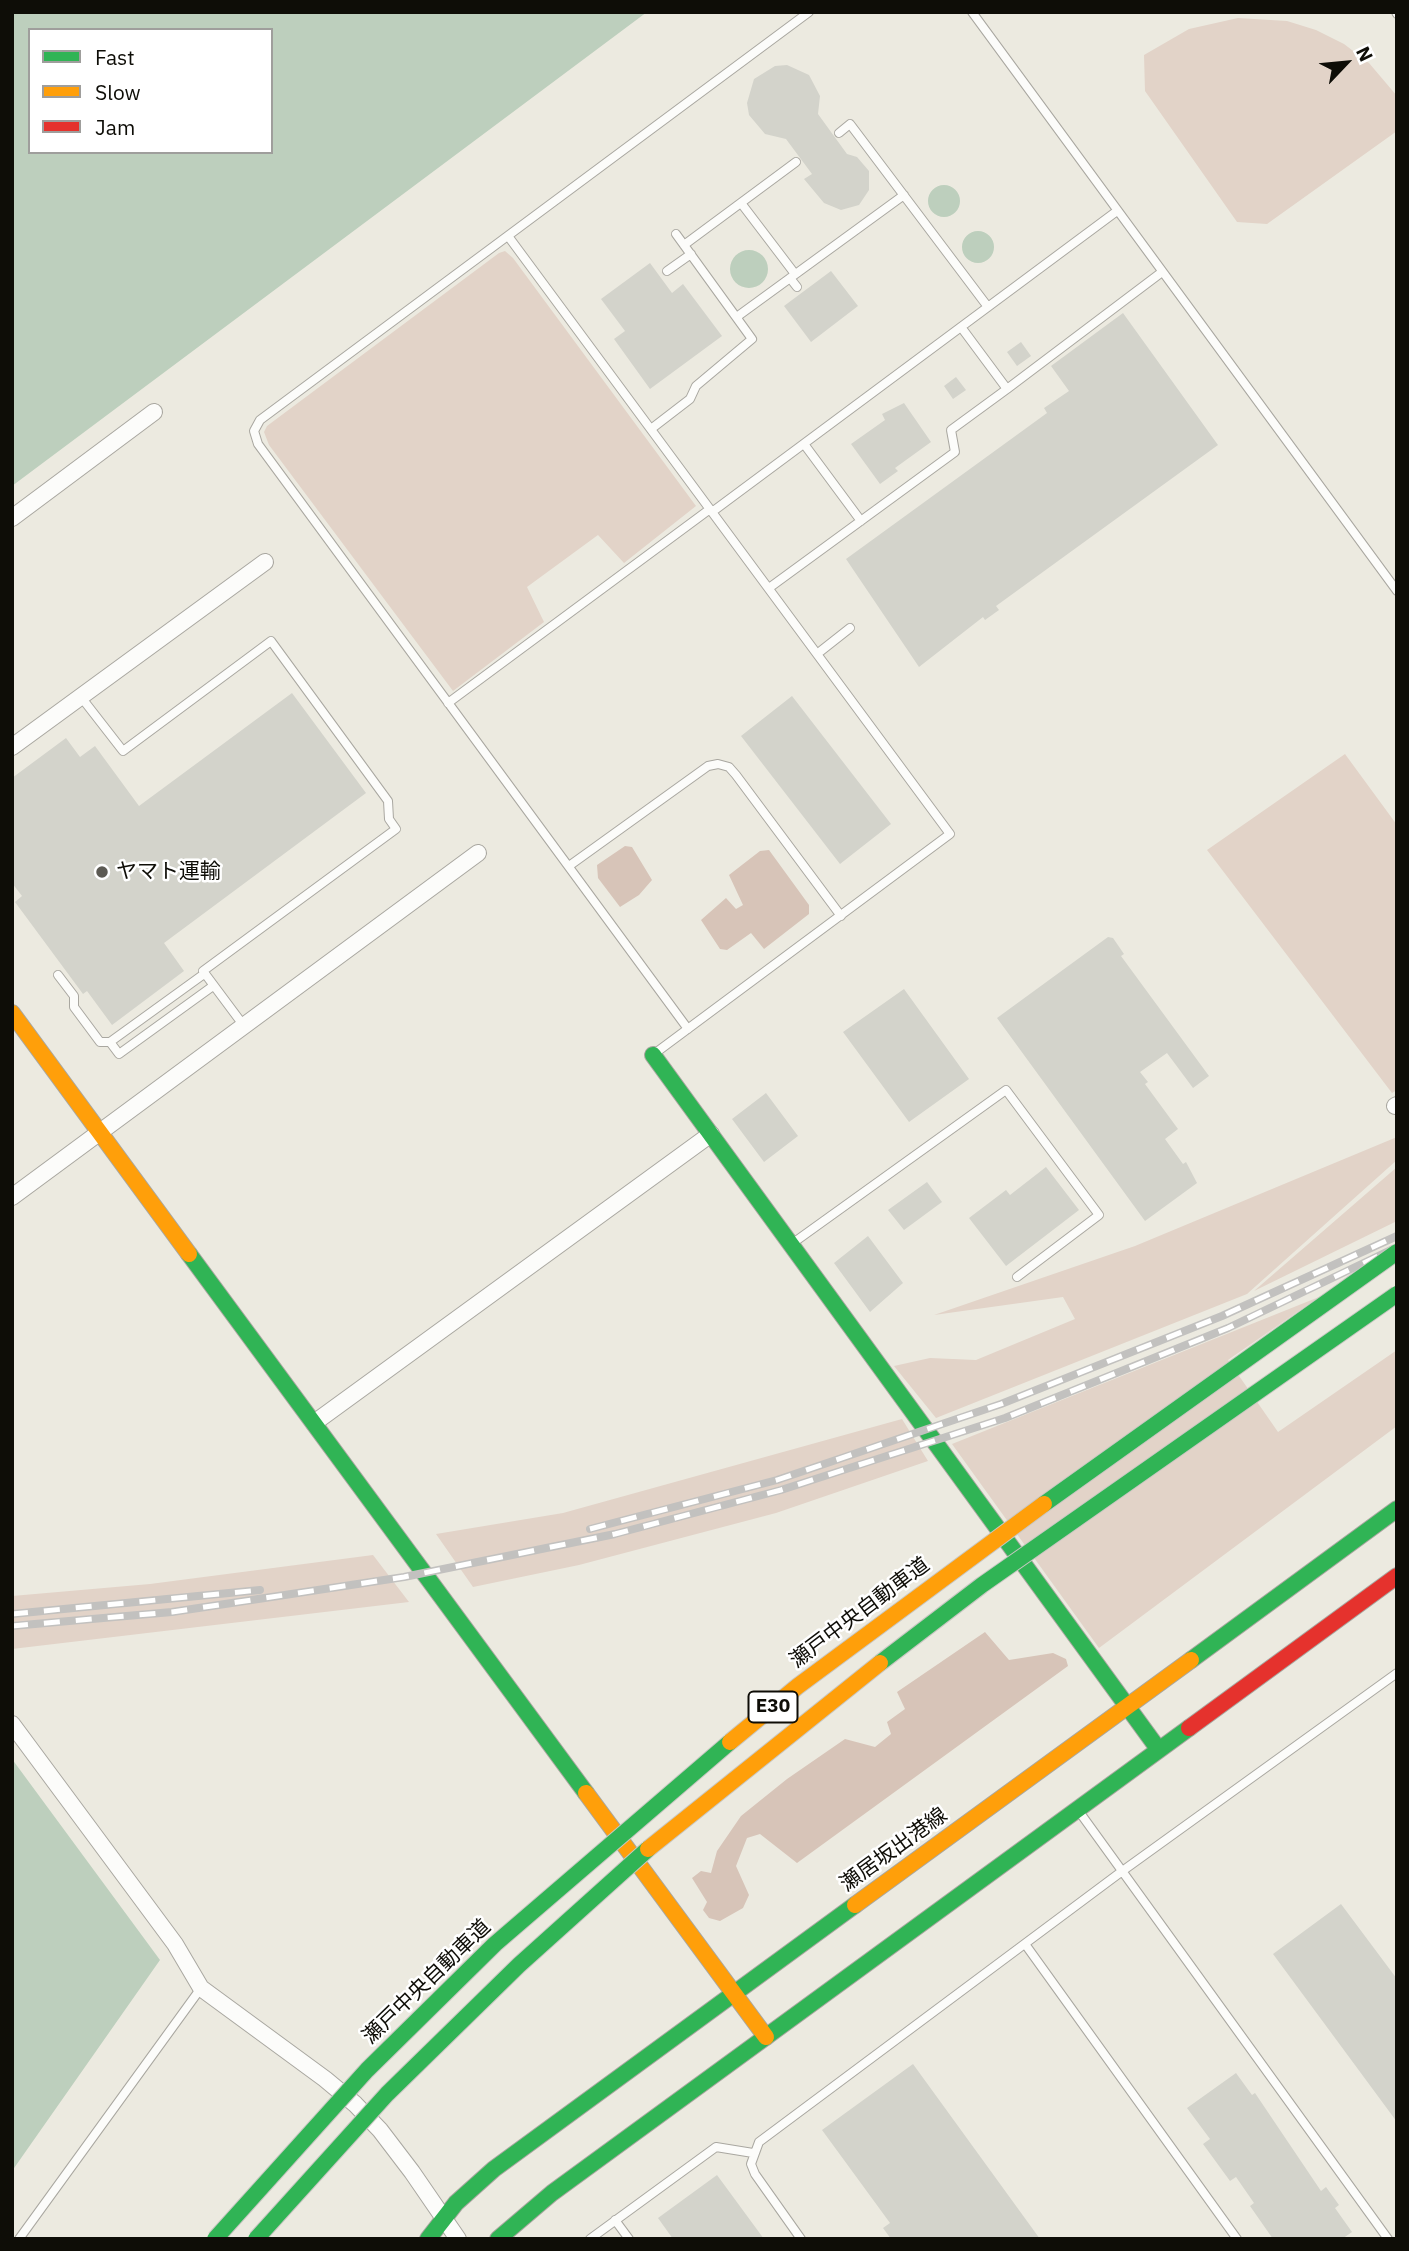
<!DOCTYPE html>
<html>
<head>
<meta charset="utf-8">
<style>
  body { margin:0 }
  #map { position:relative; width:1409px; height:2251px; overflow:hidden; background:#eceae0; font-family:"IBM Plex Sans",sans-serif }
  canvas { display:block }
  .frame { position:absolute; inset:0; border:14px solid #0e0d07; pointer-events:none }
  .legend { position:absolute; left:28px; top:28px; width:245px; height:126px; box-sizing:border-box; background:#fff; border:2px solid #9f9e9c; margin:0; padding:9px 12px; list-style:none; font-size:21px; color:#0e0d07 }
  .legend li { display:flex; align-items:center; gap:14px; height:35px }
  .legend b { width:35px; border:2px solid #9f9e9c }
  .north { position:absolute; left:1311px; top:28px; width:70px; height:70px; -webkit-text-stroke:5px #fff; paint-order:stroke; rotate:64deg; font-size:19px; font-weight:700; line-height:28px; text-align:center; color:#0e0d07 }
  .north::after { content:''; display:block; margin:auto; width:24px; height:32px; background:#0e0d07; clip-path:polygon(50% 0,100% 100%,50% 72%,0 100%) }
</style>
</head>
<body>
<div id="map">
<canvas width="1409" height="2251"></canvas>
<div class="frame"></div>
<ul class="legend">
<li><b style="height:9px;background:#30b455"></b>Fast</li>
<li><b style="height:9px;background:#ff9f0a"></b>Slow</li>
<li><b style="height:9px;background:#e5322d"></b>Jam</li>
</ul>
<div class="north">N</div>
</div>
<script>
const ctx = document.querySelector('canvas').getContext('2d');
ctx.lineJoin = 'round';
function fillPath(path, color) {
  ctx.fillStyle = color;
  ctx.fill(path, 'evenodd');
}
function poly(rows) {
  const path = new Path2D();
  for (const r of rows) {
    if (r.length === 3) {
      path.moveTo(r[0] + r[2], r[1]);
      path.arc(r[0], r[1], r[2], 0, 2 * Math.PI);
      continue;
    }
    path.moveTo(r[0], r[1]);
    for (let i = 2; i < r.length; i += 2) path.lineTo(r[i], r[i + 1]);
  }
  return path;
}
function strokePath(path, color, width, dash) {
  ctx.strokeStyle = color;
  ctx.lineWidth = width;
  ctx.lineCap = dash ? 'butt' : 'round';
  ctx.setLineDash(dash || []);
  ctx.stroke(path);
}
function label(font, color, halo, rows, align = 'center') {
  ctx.font = font + ' "IBM Plex Sans","Noto Sans JP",sans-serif';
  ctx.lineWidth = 5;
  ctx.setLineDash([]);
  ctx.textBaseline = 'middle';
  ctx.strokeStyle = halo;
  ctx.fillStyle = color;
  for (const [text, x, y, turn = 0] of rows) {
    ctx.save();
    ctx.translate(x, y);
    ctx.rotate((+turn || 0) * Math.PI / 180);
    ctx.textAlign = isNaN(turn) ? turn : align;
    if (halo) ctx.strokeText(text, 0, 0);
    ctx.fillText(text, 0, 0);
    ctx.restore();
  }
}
const green = poly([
  [1238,18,1287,21,1316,30,1344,44,1369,63,1397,96,1397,131,1267,224,1237,222,1145,91,1144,55,1189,29],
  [505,251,513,258,696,506,624,563,598,535,527,587,544,622,453,691,269,445,264,432,267,426,499,253],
  [1345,754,1397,825,1397,1090,1392,1093,1207,850],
  [1397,1137,1397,1160,1247,1294,936,1418,894,1366,930,1358,976,1360,1075,1319,1063,1297,934,1315,1135,1246],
  [1397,1167,1397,1221,1254,1291],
  [1319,1297,1228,1360,1278,1432,1397,1350,1397,1426,1099,1648,952,1444],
  [902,1419,928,1461,776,1513,579,1565,473,1587,436,1534,563,1513],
  [373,1555,409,1602,12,1649,12,1596,150,1584]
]);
const forest = poly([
  [625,846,632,847,652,880,639,895,620,907,598,878,597,865],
  [769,850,809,905,809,914,764,949,751,933,727,950,720,949,701,920,726,898,736,909,743,905,729,875,760,851],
  [985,1632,1009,1660,1053,1653,1066,1659,1068,1666,797,1863,760,1834,747,1838,736,1866,749,1895,743,1908,720,1921,709,1918,703,1910,707,1902,692,1878,701,1871,711,1873,717,1851,741,1816,787,1779,845,1739,875,1747,891,1734,887,1722,905,1709,897,1692]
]);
const water = poly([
  [12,12,647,12,12,486],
  [30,30,271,30,271,152,30,152],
  [944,201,16],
  [978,247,16],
  [749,269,19],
  [12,1759,160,1960,12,2171]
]);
const building = poly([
  [787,65,809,75,820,96,818,114,847,154,857,157,869,171,869,190,859,205,841,210,824,203,804,179,812,174,786,139,765,134,749,115,747,103,754,79,775,66],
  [650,263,672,293,683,284,722,336,650,389,614,339,625,331,601,299],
  [831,271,858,306,811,342,784,306],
  [1123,313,1218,445,996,606,999,610,985,620,983,617,919,667,846,559,1047,413,1044,408,1069,391,1051,366],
  [1021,342,1031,356,1017,366,1007,352],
  [956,377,966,390,953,399,944,386],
  [904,403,931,442,895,468,898,471,880,484,851,444,885,420,882,414],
  [292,693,366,793,164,943,184,971,112,1025,87,991,83,994,15,902,22,896,12,883,12,778,66,738,80,757,95,746,139,806],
  [792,696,891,824,840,864,741,736],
  [1108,937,1113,938,1124,954,1121,956,1209,1076,1193,1088,1167,1053,1140,1072,1148,1082,1145,1084,1178,1129,1165,1139,1183,1164,1186,1162,1197,1183,1145,1221,997,1018],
  [904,989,969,1079,909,1122,843,1032],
  [766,1093,798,1136,764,1162,732,1119],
  [1046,1167,1079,1210,1006,1266,969,1218,1006,1190,1010,1195],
  [927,1182,942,1202,904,1230,888,1210],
  [868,1236,903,1283,870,1312,834,1263],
  [1341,1904,1397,1979,1397,2122,1273,1954],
  [913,2064,1040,2239,891,2239,883,2228,890,2223,822,2130],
  [1236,2073,1252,2095,1255,2093,1321,2191,1326,2187,1339,2205,1335,2208,1352,2232,1342,2239,1273,2239,1250,2206,1254,2203,1236,2177,1230,2181,1203,2144,1210,2139,1187,2108],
  [717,2175,764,2239,673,2239,658,2218]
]);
const lane = poly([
  [972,12,1397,591],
  [1396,12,1397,14],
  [839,133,850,124,988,307],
  [741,203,795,274],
  [508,236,950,834,654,1054],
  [684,245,796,162],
  [667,271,691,254],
  [790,278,797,287],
  [738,316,904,195],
  [1007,389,1162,272],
  [651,429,690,399,696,386,752,339,676,234],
  [804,444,861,521],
  [712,512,1117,211],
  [769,588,955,452,951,430,1007,389,961,327],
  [817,654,850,628],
  [81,697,123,751,271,641,388,801,389,819,396,829,203,971,244,1026],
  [448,703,710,509],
  [569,866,708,766,718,764,729,767,736,775,841,916],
  [204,974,110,1042,119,1054,213,986],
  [58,975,74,996,74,1007,100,1042,110,1042],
  [688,1029,258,444,254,431,260,420,809,12],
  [793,1243,1006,1090,1099,1215,1017,1277],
  [1078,1810,1388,2239],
  [1025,1944,1237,2239],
  [615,2220,629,2239],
  [19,2239,201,1988],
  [590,2239,716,2147,753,2153],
  [801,2239,755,2174,751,2164,759,2142,1121,1872,1397,1673]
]);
const street = poly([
  [12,518,154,412],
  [12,747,265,562],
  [1395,1106,1397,1105],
  [12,1197,478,853],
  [314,1423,711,1134],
  [12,1724,175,1944,201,1988,325,2079,355,2104,380,2130,412,2172,458,2239]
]);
const fast = poly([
  [653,1055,1159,1750],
  [189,1254,586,1793],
  [1191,1660,1397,1509],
  [428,2239,456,2203,494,2169,855,1905],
  [498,2239,552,2193,1189,1728]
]);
const slow = poly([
  [12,1013,189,1254],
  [586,1793,766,2037],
  [855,1905,1191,1660]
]);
const jam = poly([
  [1189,1728,1397,1576]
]);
const rail = poly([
  [590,1529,777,1480,1001,1404,1222,1316,1397,1236],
  [12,1614,260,1590],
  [12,1626,172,1612,404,1577,615,1534,781,1490,1005,1418,1228,1328,1397,1247]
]);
const fastBridge = poly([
  [1044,1504,1397,1252],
  [880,1663,982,1585,1397,1294],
  [215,2239,367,2070,495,1944,730,1742],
  [256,2239,387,2094,519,1965,648,1849]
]);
const slowBridge = poly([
  [730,1742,798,1686,1044,1504],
  [648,1849,880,1663]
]);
const markers = [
  [102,872,7,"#5c5a53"]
];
const shields = [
  [773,1707,49]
];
const shieldNames = [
  ["E30",773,1707]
];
const poiNames = [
  ["ヤマト運輸",116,872]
];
const streetNames = [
  ["瀬戸中央自動車道",860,1613,-37],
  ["瀬居坂出港線",894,1850,-36],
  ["瀬戸中央自動車道",427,1982,-44]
];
fillPath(green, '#e2d3c8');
fillPath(forest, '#d7c4b8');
fillPath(water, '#bdcfbd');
fillPath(building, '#d3d3cb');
strokePath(lane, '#a9a7a0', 10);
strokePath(street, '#a9a7a0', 18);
strokePath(fast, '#a9a7a0', 18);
strokePath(slow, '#a9a7a0', 18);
strokePath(jam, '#a9a7a0', 18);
strokePath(lane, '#fcfcfa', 8);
strokePath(street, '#fcfcfa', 16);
strokePath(fast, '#30b455', 16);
strokePath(slow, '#ff9f0a', 16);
strokePath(jam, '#e5322d', 16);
strokePath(rail, '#c2c1bf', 8);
strokePath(rail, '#fff', 5, [16]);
strokePath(fastBridge, '#c8c7c2', 18, []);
strokePath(slowBridge, '#c8c7c2', 18, []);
strokePath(fastBridge, '#30b455', 16);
strokePath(slowBridge, '#ff9f0a', 16);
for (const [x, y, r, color] of markers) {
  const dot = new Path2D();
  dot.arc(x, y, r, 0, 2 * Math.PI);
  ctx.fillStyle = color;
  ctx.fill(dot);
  strokePath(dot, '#fff', 2.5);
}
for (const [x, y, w] of shields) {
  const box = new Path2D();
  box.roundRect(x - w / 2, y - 15.5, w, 31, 5);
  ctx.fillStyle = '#fff';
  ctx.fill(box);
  strokePath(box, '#0e0d07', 2);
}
label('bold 19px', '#0e0d07', null, shieldNames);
label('21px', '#0e0d07', '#fff', poiNames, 'left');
label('21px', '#0e0d07', '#fff', streetNames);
</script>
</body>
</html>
